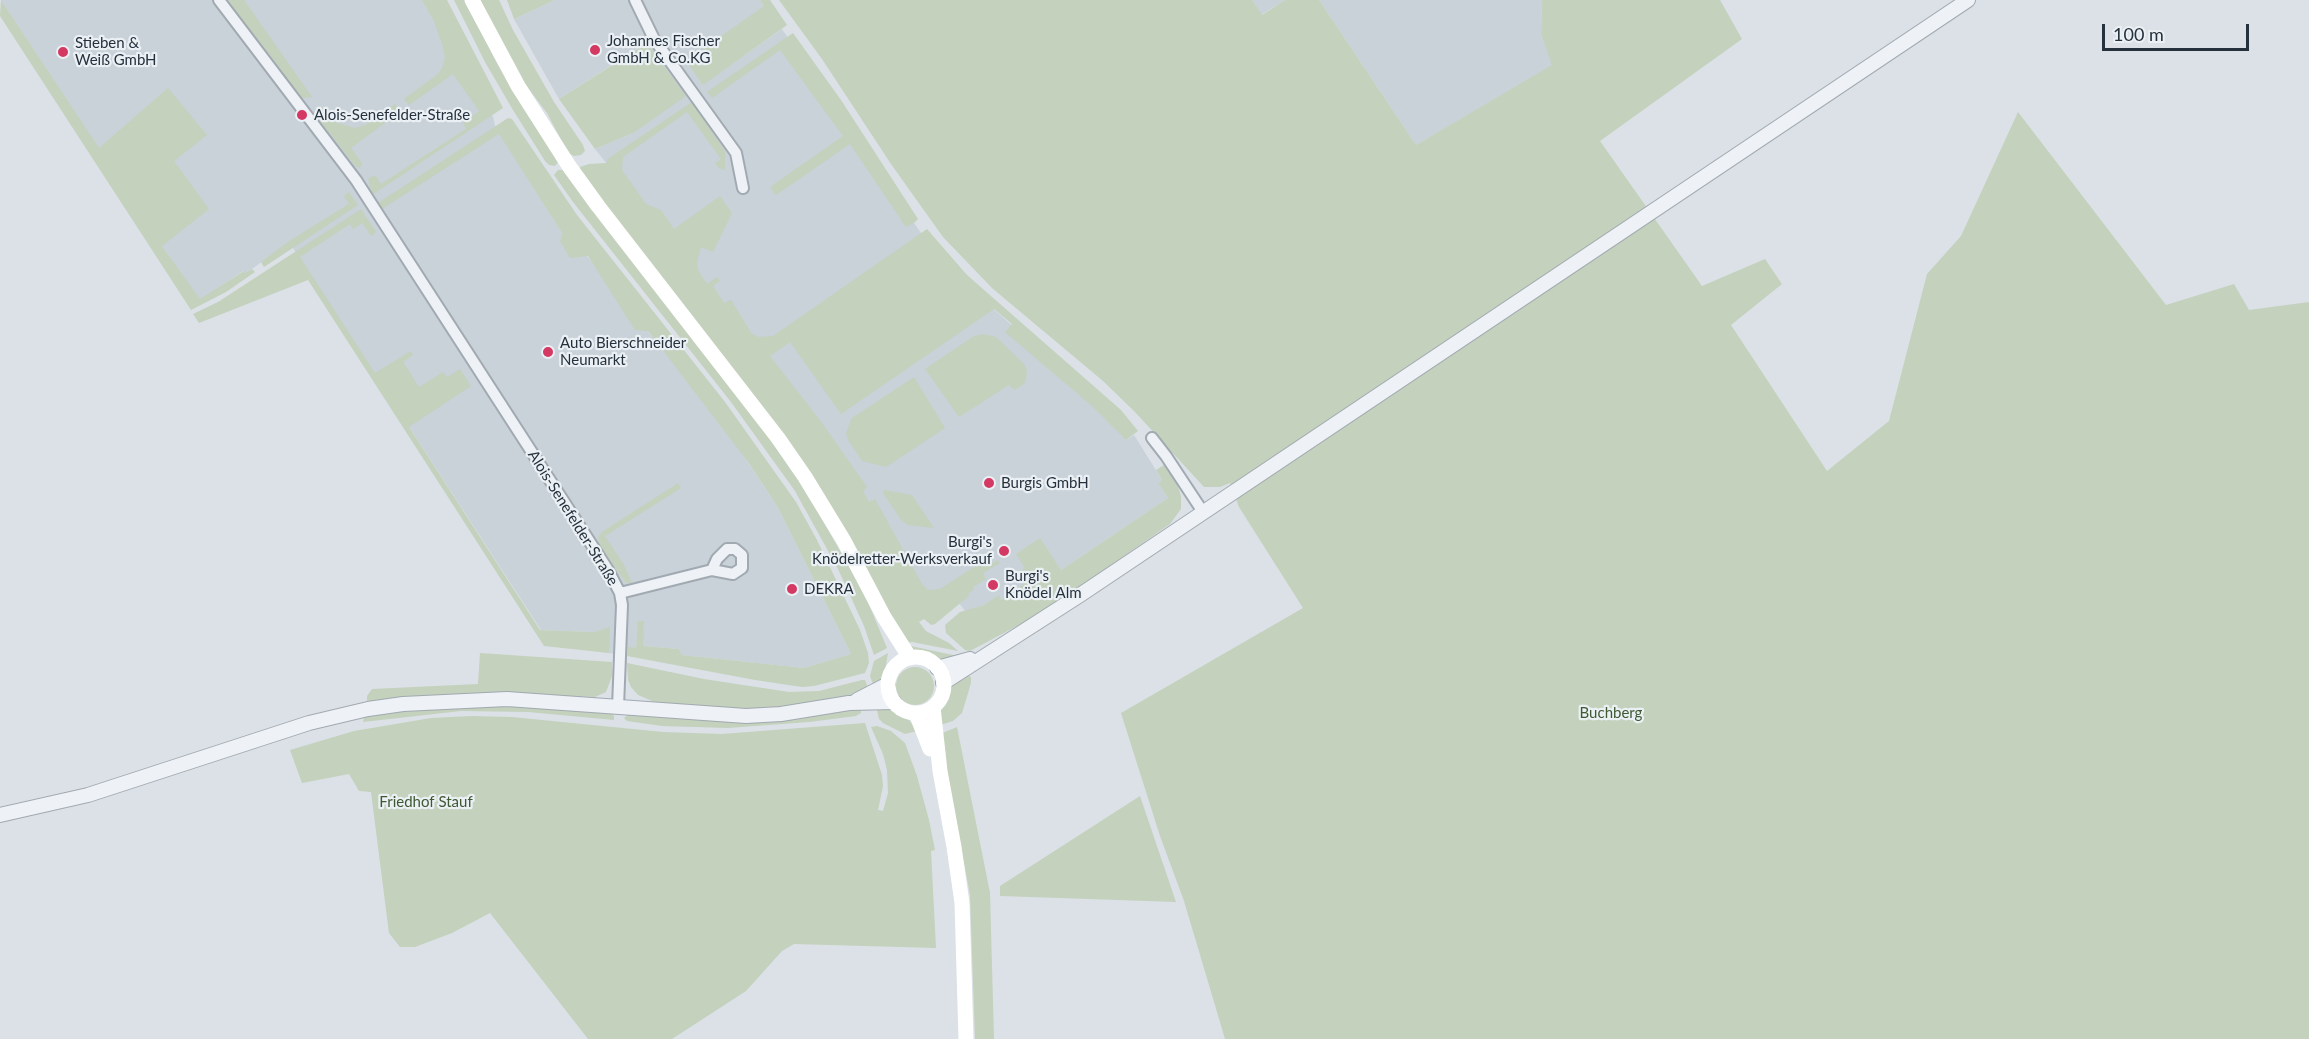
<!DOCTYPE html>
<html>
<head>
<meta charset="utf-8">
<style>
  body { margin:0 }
  #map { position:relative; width:2309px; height:1039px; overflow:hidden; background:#dbe1e7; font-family:Lato,sans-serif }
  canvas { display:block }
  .scale { position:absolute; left:2102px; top:24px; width:147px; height:27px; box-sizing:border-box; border:3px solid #25313d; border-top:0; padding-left:8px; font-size:18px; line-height:21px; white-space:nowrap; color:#25313d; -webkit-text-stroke:4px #ebf0f4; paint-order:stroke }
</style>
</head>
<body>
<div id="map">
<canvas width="2309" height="1039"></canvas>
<div class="scale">100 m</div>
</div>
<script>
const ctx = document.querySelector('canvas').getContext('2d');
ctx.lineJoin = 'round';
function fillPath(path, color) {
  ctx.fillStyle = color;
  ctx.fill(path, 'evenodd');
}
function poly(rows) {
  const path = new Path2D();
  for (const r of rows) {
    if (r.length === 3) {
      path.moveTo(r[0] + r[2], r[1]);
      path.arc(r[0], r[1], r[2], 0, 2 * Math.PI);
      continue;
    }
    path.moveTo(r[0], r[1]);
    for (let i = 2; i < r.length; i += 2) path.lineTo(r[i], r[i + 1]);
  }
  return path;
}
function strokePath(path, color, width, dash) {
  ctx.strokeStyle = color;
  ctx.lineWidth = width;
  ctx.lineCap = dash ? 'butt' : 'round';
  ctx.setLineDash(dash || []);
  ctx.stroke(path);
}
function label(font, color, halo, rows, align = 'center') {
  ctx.font = font + ' Lato,sans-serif';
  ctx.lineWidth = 4.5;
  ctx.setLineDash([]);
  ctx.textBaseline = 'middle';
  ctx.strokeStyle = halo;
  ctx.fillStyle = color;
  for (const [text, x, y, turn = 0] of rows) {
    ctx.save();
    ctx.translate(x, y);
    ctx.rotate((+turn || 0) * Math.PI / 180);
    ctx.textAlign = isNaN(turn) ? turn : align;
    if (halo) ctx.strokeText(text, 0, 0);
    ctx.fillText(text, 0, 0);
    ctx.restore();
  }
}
const built = poly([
  [1,0,430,0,493,117,495,126,562,233,560,241,587,256,691,385,739,449,777,506,851,654,804,668,682,655,679,649,642,646,644,621,639,621,636,648,628,648,627,656,609,653,609,628,594,632,541,630,289,242,252,269,245,273,243,271,200,300,162,246],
  [555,0,760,0,767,10,702,85,782,29,880,175,945,267,1106,407,1126,440,1134,435,1162,480,1158,483,1168,498,1061,570,1039,539,1025,568,1025,584,1001,600,998,596,984,605,965,611,949,589,925,605,756,348,595,149,633,133,646,43,559,99,514,19],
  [1252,0,1285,0,1261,15],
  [1319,0,1542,0,1541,34,1553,65,1416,145]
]);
const green = poly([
  [1,0,99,148,168,88,207,135,174,161,209,209,162,246,200,299,244,271,245,273,252,269,255,272,226,292,191,310,0,16],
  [226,0,244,0,312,97,303,98,294,92,271,56,254,39,242,19],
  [422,0,447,0,503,108,372,195,368,179,375,175,381,184,466,129,463,123,479,111,453,74,409,105,404,99,438,74,442,68,445,58,443,47,434,21],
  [454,0,465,0,497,63,558,162,555,166,549,165,545,161,513,110,485,62],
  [480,0,499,0,513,30,554,102,583,145,585,151,581,155,574,156,568,153,547,113,518,75],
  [507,0,555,0,514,19],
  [760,0,770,0,787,25,703,85,686,61,764,6],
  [779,0,1252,0,1262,15,1285,0,1319,0,1416,145,1552,65,1541,34,1542,0,1720,0,1742,39,1600,141,1702,286,1765,259,1782,284,1731,325,1827,471,1889,421,1927,274,1961,236,2018,112,2166,305,2234,284,2249,310,2309,302,2309,1039,1225,1039,1184,901,1160,836,1121,713,1303,608,1239,507,1230,483,1220,487,1204,487,1135,412,1103,381,992,288,943,237,891,164,822,59],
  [793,33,841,100,918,219,914,223,906,227,850,144,776,195,770,187,843,136,780,50,712,98,707,92],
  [647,43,686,96,633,133,595,149,559,99],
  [692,102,725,151,725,170,719,168,715,163,721,159,687,112,623,157,622,170,646,204,661,210,674,229,720,196,732,213,713,252,701,247,697,262,698,270,707,284,717,277,720,281,713,286,724,303,731,300,752,334,759,337,773,336,927,229,967,275,1121,410,1138,431,1126,440,1092,406,1005,332,1012,324,994,309,841,414,790,342,770,356,822,423,867,487,863,491,869,502,875,499,922,584,928,590,940,589,983,561,987,566,998,560,1000,563,983,573,986,579,973,587,974,590,968,594,969,596,935,624,931,625,924,619,919,622,926,631,949,643,958,651,912,642,903,643,859,556,579,170,580,167,589,164,606,163,609,158],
  [395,104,400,112,351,148,362,163,360,168,355,166,329,132,325,134,317,118,318,111,323,107,338,123,355,128,367,124],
  [508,118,512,119,577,215,725,402,796,502,817,540,860,630,868,653,869,663,865,673,814,686,802,687,755,680,627,656,628,647,636,648,638,621,644,621,643,646,679,649,682,655,804,668,851,654,777,506,748,462,648,331,635,330,588,256,570,258,560,241,562,233,499,134,382,209,378,203],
  [558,170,563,170,780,452,805,489,865,595,887,648,874,655,864,626,838,569,795,491,731,402,573,202,554,175],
  [349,192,358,205,264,267,261,262,289,241,349,204,344,196],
  [361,209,376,232,371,236,362,223,353,229,350,224,300,257,375,373,411,351,413,355,403,362,419,387,443,372,447,377,460,369,471,386,409,427,540,630,594,632,610,627,609,653,544,646,308,280,199,323,193,314,218,302],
  [983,334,996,337,1024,364,1027,370,1026,379,1024,384,1014,390,1009,385,959,417,925,369,974,336],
  [914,377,945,428,886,467,862,461,848,440,846,433,852,418],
  [1164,465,1175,477,1181,496,1181,509,1170,524,1068,595,1032,618,970,651,965,650,946,633,945,625,960,612,984,605,999,595,1001,600,1024,584,1018,573,1025,568,1016,554,1040,538,1061,570,1168,498,1158,483,1162,480,1156,470],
  [678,483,681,488,605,536,624,565,632,583,626,583,600,546,598,537,602,532],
  [884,490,912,495,934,528,908,525,901,520,883,493],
  [911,646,953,655,957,656,938,662,927,656,914,653],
  [480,653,612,662,612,676,606,692,595,697,477,693,367,702,367,696,372,689,478,684],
  [888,653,884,677,882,680,873,684,870,676,874,661],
  [627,663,704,679,789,692,819,691,862,680,865,680,868,688,866,692,850,696,809,705,755,710,709,709,659,704,638,695,631,687,628,680],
  [915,686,19],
  [964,673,971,677,971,683,962,713,953,721,937,726,938,711,944,703,948,689],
  [487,704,613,713,614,717,614,720,528,712,461,711,363,722,364,717,407,708],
  [876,706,888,708,897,715,909,720,917,731,905,734,883,723,879,719],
  [853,710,861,710,861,713,856,716,809,722,728,728,662,726,627,721,624,718,629,714,708,720,793,718],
  [472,716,512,717,663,732,722,734,865,723,882,775,883,786,878,810,883,811,888,793,887,770,883,754,871,727,877,726,891,731,905,743,917,776,929,820,935,850,931,851,936,948,794,944,782,951,746,991,672,1039,588,1039,490,913,452,933,415,947,400,947,389,933,371,792,359,791,349,774,302,783,290,750,354,731,431,718],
  [957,727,990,893,994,1039,975,1039,970,895,940,734],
  [1140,796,1176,902,1000,896,1000,886]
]);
const minor = poly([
  [219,0,356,180,608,570,620,593,622,605,618,707],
  [635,0,654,39,736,153,743,188],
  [1152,438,1166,456,1203,512],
  [620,593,712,570,733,574,742,568,742,555,735,549,727,549,717,559,712,570]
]);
const tertiary = poly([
  [937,668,970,659],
  [943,683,1080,595,1968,0],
  [857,700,888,684],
  [0,815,88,795,309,723,368,709,403,704,507,699,746,716,781,714,849,703,894,702]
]);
const secondary = poly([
  [472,0,518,86,569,166,598,206,778,438,805,477,844,541,884,617,910,658],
  [916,685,28],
  [933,707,940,771,954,847,962,903,966,1039],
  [916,713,930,749]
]);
const markers = [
  [595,50,6,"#d33963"],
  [63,52,6,"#d33963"],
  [302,115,6,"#d33963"],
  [548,352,6,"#d33963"],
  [989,483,6,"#d33963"],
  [1004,551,6,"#d33963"],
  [993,585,6,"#d33963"],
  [792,589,6,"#d33963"]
];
const poiNames = [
  ["Johannes Fischer",607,41],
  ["GmbH & Co.KG",607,58],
  ["Stieben &",75,43],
  ["Weiß GmbH",75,60],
  ["Alois-Senefelder-Straße",314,115],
  ["Auto Bierschneider",560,343],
  ["Neumarkt",560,360],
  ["Burgis GmbH",1001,483],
  ["Burgi's",992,542,"right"],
  ["Knödelretter-Werksverkauf",992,559,"right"],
  ["Burgi's",1005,576],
  ["Knödel Alm",1005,593],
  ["DEKRA",804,589]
];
const streetNames = [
  ["Alois-Senefelder-Straße",573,518,58]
];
const parkNames = [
  ["Buchberg",1611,713],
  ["Friedhof Stauf",426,802]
];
fillPath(built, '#c9d1d9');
fillPath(green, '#c4d1bc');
strokePath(minor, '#a1a9b1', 14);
strokePath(tertiary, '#a1a9b1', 16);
strokePath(minor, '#eef1f5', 10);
strokePath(tertiary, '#eef1f5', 14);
strokePath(secondary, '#fff', 15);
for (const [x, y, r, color] of markers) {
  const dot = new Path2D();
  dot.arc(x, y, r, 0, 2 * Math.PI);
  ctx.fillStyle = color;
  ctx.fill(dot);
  strokePath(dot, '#ebf0f4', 2);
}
label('15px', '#25313d', '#ebf0f4', poiNames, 'left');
label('15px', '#25313d', '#ebf0f4', streetNames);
label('15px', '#3e5932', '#ebf0f4', parkNames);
</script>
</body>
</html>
